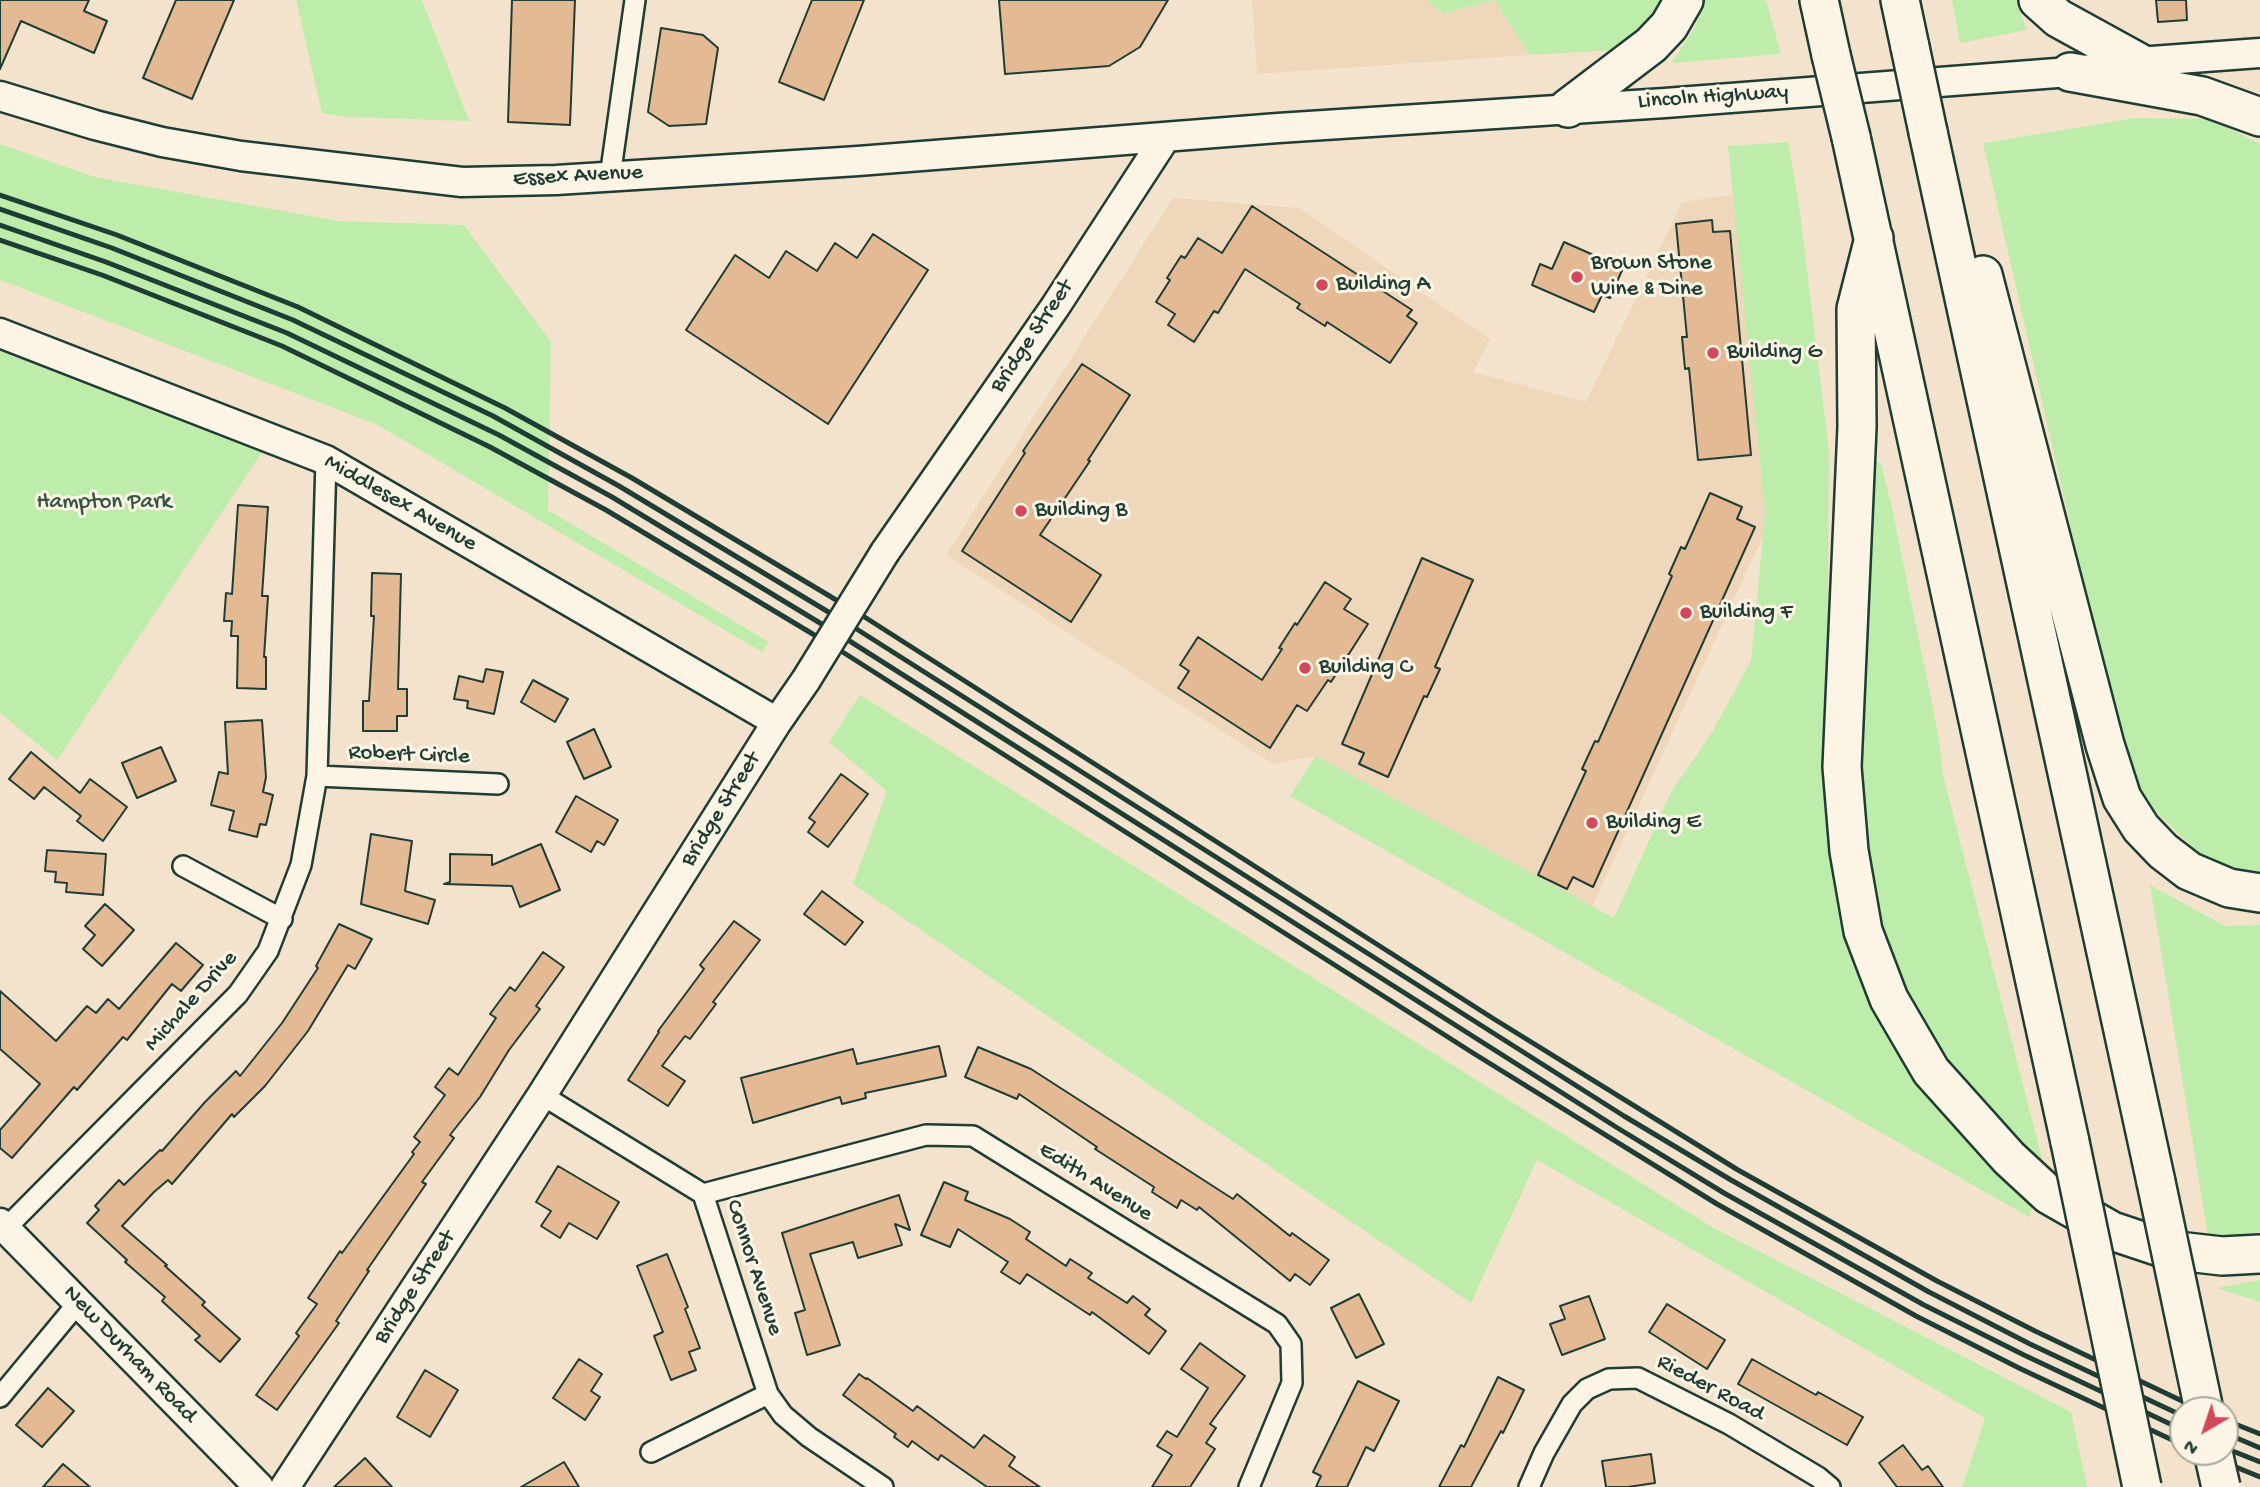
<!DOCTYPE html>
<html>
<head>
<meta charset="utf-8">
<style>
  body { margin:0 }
  #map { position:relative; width:2260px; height:1487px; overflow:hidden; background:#f4e3cc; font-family:"Gochi Hand",sans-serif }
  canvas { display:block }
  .north { position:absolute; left:2169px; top:1396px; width:70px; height:70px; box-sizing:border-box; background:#fcf5e5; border:2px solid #a4ab9e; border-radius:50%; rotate:219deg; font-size:19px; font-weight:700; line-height:28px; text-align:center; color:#1f3d34 }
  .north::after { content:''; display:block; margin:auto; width:24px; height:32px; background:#d1495b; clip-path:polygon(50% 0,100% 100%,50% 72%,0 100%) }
</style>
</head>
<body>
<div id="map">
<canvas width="2260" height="1487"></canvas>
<div class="north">N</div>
</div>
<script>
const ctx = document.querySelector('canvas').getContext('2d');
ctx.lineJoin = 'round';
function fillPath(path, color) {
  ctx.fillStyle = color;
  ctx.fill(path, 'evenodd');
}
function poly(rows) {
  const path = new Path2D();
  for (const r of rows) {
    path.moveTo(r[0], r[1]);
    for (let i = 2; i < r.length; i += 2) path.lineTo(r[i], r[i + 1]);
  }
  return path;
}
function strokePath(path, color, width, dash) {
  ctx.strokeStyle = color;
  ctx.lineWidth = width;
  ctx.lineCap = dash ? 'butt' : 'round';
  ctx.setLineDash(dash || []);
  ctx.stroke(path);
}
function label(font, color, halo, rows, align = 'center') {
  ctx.font = font + ' "Gochi Hand",sans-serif';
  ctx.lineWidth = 6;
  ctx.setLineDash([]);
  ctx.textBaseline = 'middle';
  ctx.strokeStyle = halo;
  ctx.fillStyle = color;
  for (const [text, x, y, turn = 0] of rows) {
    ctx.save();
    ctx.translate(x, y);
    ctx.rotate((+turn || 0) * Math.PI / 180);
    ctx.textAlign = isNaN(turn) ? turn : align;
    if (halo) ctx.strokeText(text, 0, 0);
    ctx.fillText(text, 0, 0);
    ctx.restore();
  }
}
const built = poly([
  [1252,0,1428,0,1443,14,1494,0,1530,55,1257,74],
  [1736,194,1765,513,1764,534,1592,907,1316,756,1273,764,946,555,1173,198,1300,208,1490,339,1473,372,1586,402,1682,202]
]);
const green = poly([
  [296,0,422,0,469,121,348,117,322,113],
  [1428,0,1493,0,1443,14],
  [1494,0,1660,0,1652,23,1614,50,1530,55],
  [1704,0,1766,0,1781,54,1672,63,1695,27],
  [1952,0,2016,0,2027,30,1960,43],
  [2135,118,2210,119,2260,144,2260,874,2210,864,2124,781,2089,607,1983,143],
  [1788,142,1799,204,1829,451,1826,810,1865,986,1942,1115,2034,1202,2029,1217,1290,796,1316,756,1614,918,1671,792,1711,734,1751,661,1765,513,1728,146],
  [0,144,95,177,338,221,464,225,551,342,548,510,769,642,762,652,378,425,0,280],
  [0,351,262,452,57,760,0,713],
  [1872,462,1881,463,1892,508,1940,743,1942,771,2043,1162,1984,1107,1920,1024,1877,931,1858,817],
  [860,695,1712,1227,2071,1412,2087,1487,1962,1487,1985,1418,1537,1160,1471,1303,853,884,887,791,829,742],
  [2150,885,2225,926,2260,925,2260,1232,2209,1241],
  [2260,1280,2260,1302,2217,1288]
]);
const building = poly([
  [0,0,89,0,84,11,107,21,94,53,21,21,0,69,0,0],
  [176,0,234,0,192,99,143,78,176,0],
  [512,0,575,0,570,125,508,122,512,0],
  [812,0,864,0,824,100,779,82,812,0],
  [999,0,1168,0,1140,47,1109,66,1005,74,999,0],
  [2156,0,2186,0,2187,20,2158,22,2156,0],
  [661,28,703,35,718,48,706,124,669,126,648,112,661,28],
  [1252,206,1412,310,1407,316,1417,323,1390,363,1327,322,1325,326,1297,308,1300,304,1245,269,1218,313,1214,311,1194,342,1168,325,1175,314,1156,302,1170,280,1167,278,1181,256,1185,258,1198,238,1222,253,1252,206],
  [1712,220,1713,232,1730,231,1751,455,1698,460,1689,368,1685,369,1682,337,1687,337,1676,224,1712,220],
  [873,234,928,270,828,424,686,330,735,255,769,278,786,251,817,271,835,243,857,258,873,234],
  [1564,242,1623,268,1610,298,1602,295,1594,312,1532,285,1540,264,1552,269,1564,242],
  [1082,364,1130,395,1088,460,1090,461,1040,535,1101,575,1071,622,962,551,1025,453,1023,451,1082,364],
  [1710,493,1742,507,1737,519,1755,527,1593,887,1573,877,1567,889,1538,875,1586,771,1582,769,1595,741,1598,742,1672,576,1669,574,1681,547,1685,549,1710,493],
  [238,505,268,507,262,596,268,596,264,657,266,657,266,689,237,688,238,636,231,636,232,621,224,621,226,593,232,594,238,505],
  [1422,558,1473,580,1435,667,1440,669,1427,697,1424,696,1388,777,1359,764,1364,753,1342,744,1422,558],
  [372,573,401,574,398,689,407,689,407,716,397,716,397,731,363,731,363,701,369,701,374,616,371,616,372,573],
  [1325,582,1351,599,1344,609,1368,624,1331,682,1328,680,1307,711,1297,705,1270,748,1178,688,1189,671,1180,665,1198,637,1262,680,1282,649,1279,648,1295,623,1297,625,1325,582],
  [486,669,503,672,494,714,467,708,468,701,454,699,459,676,483,682,486,669],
  [533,680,568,699,555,722,521,702,533,680],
  [262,720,266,777,263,792,273,795,266,825,260,824,257,837,229,830,234,811,211,805,219,772,228,774,225,722,262,720],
  [594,729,611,767,584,779,567,742,594,729],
  [161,747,176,781,137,798,122,763,161,747],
  [31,752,80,793,90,779,127,807,103,841,77,821,81,816,44,787,34,799,9,779,31,752],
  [841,774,868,794,828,847,808,832,815,822,809,818,841,774],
  [576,796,618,820,604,845,597,841,591,852,556,832,576,796],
  [371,834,412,841,405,891,435,900,428,924,361,904,371,834],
  [541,844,560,890,520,907,512,886,444,884,450,882,450,854,492,855,492,865,541,844],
  [47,850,106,854,103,895,66,892,67,883,55,882,56,872,45,871,47,850],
  [822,891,863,922,845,945,804,914,822,891],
  [105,904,134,930,102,966,83,949,95,935,85,926,105,904],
  [734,921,760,940,713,1002,716,1004,690,1039,685,1036,662,1066,685,1081,668,1106,628,1080,659,1032,658,1031,704,969,700,965,734,921],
  [339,924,372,939,355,969,348,965,308,1031,265,1086,234,1117,232,1114,172,1184,168,1180,154,1192,122,1226,167,1265,165,1266,205,1302,202,1305,240,1339,220,1362,195,1340,200,1336,162,1301,165,1297,125,1262,127,1260,87,1223,99,1210,95,1206,119,1180,124,1185,160,1150,162,1151,205,1102,236,1071,240,1076,282,1023,318,968,316,966,339,924],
  [176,943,203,965,181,991,172,984,127,1040,123,1037,77,1090,74,1087,12,1158,0,1148,0,1130,40,1084,0,1049,0,991,56,1041,87,1006,96,1013,108,999,119,1009,176,943],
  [543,952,564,967,536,1006,540,1009,509,1050,480,1097,450,1135,454,1138,422,1182,426,1184,367,1270,369,1271,336,1321,339,1323,277,1410,256,1395,299,1336,296,1333,317,1304,308,1298,340,1251,342,1253,414,1154,412,1152,420,1142,414,1137,445,1095,435,1087,449,1068,458,1075,496,1018,490,1014,510,987,515,991,543,952],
  [939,1046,946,1076,865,1093,866,1098,842,1104,840,1097,753,1123,741,1078,853,1049,857,1064,939,1046],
  [978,1047,1031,1069,1233,1199,1237,1194,1290,1236,1292,1233,1329,1260,1310,1285,1295,1274,1290,1281,1199,1207,1197,1210,1181,1200,1177,1208,1152,1192,1154,1187,1095,1149,1097,1147,1019,1094,1017,1099,965,1077,978,1047],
  [558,1166,619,1202,597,1239,569,1223,560,1238,541,1226,551,1211,536,1202,558,1166],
  [944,1182,968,1192,965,1200,1010,1219,1030,1232,1026,1239,1066,1266,1070,1259,1092,1273,1088,1278,1127,1303,1133,1296,1150,1309,1145,1315,1166,1331,1149,1354,1092,1312,1090,1315,1027,1274,1020,1284,1001,1272,1008,1262,958,1229,950,1247,921,1235,944,1182],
  [899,1195,910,1230,895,1224,902,1245,858,1258,853,1242,810,1254,840,1345,807,1355,795,1313,805,1310,782,1233,899,1195],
  [667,1254,688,1307,685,1309,700,1348,689,1352,696,1370,671,1380,654,1336,663,1332,637,1266,667,1254],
  [1359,1294,1384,1344,1356,1358,1331,1308,1359,1294],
  [1589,1296,1605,1339,1562,1355,1550,1324,1565,1319,1560,1306,1589,1296],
  [1667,1304,1725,1340,1707,1369,1649,1332,1667,1304],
  [1200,1343,1245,1376,1210,1424,1216,1428,1206,1443,1215,1449,1190,1487,1152,1487,1172,1455,1157,1446,1167,1431,1177,1437,1208,1388,1181,1369,1200,1343],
  [579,1359,602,1374,591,1391,600,1397,585,1420,553,1398,579,1359],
  [1752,1359,1816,1395,1818,1392,1863,1417,1847,1445,1738,1384,1752,1359],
  [425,1370,458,1390,430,1437,397,1417,425,1370],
  [859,1374,866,1379,867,1378,913,1411,917,1406,974,1448,984,1435,1015,1457,1009,1466,1040,1487,987,1487,941,1455,938,1460,912,1441,908,1447,894,1437,896,1434,843,1395,859,1374],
  [1498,1377,1524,1390,1503,1433,1501,1431,1471,1487,1439,1487,1461,1445,1464,1447,1498,1377],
  [1358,1381,1399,1401,1374,1451,1366,1447,1347,1487,1316,1487,1321,1476,1313,1472,1358,1381],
  [48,1388,74,1411,42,1447,16,1425,48,1388],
  [1903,1445,1922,1470,1928,1466,1943,1487,1897,1487,1879,1463,1903,1445],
  [1651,1454,1655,1483,1628,1487,1606,1487,1602,1461,1651,1454],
  [365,1458,392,1487,334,1487,365,1458],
  [564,1462,579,1487,521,1487,564,1462],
  [63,1464,90,1487,43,1487,63,1464]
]);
const street = poly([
  [610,177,635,0],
  [317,776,498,784],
  [183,866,282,919],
  [542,1095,703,1194,768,1394,783,1415,809,1437,883,1487],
  [703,1194,926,1135,973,1136,1277,1324,1291,1344,1292,1383,1249,1487],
  [5,1229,238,994,268,951,301,865,317,776,326,460],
  [0,1397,78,1303],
  [651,1452,768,1394],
  [1529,1487,1544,1453,1572,1404,1587,1389,1609,1379,1638,1378,1729,1424,1818,1477,1830,1487]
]);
const secondary = poly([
  [0,96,95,125,162,142,241,156,462,182,556,180,858,161,1278,128,1665,103,2070,72,2138,62,2260,53],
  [0,333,326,460,777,722],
  [885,552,1055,307,1165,138],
  [0,1223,259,1487],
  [285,1487,542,1095,777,722,806,680]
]);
const highway = poly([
  [1819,0,1831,55],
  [1900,0,1910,47],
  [2038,0,2058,18,2138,62],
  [2070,72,2202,96,2260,117],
  [1568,108,1651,45,1669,26,1684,0],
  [1928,132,2156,1182],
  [1851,137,2070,1142],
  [1874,238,1856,309,1857,427,1842,767,1849,851,1863,931,1889,999,1931,1071,2009,1158,2049,1195,2112,1231,2169,1250,2222,1256,2260,1254],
  [1983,275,2105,745,2122,798,2141,828,2163,851,2189,871,2229,888,2260,893]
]);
const rail = poly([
  [0,195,117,235,298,307,505,408,632,478,863,616,1494,1019,1738,1170,1937,1281,2035,1331,2201,1410],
  [0,209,112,248,293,320,493,416,619,486,855,628,1624,1116,1731,1180,1929,1292,2030,1344,2183,1416],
  [0,225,106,262,287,333,499,435,612,497,848,640,1616,1127,1724,1193,1924,1305,2024,1355,2183,1430],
  [0,240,102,275,282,346,490,447,606,510,841,651,1473,1053,1717,1204,1916,1316,2021,1369,2183,1445],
  [2225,1420,2260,1434],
  [2225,1433,2260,1448],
  [2225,1448,2260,1462],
  [2199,1452,2260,1477]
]);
const secondaryBridge = poly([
  [806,680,885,552]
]);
const highwayBridge = poly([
  [1910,47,1928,132],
  [1831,55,1851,137],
  [2070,1142,2142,1487],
  [2156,1182,2204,1410],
  [2213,1452,2221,1487]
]);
const markers = [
  [1577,277,7,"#d1495b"],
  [1322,285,7,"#d1495b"],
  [1713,353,7,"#d1495b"],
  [1021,511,7,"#d1495b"],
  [1686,613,7,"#d1495b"],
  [1305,668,7,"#d1495b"],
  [1592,823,7,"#d1495b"]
];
const streetNames = [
  ["Lincoln Highway",1713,98,-4],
  ["Essex Avenue",578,177,-3],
  ["Bridge Street",1033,337,-56],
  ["Middlesex Avenue",400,504,30],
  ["Robert Circle",409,756,2],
  ["Bridge Street",722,810,-58],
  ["Michale Drive",192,1002,-48],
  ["Edith Avenue",1095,1183,32],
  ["Connor Avenue",753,1268,72],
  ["Bridge Street",416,1288,-57],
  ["New Durham Road",129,1355,46],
  ["Rieder Road",1710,1389,28]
];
const poiNames = [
  ["Brown Stone",1591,264],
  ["Wine & Dine",1591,290],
  ["Building A",1336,285],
  ["Building G",1727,353],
  ["Building B",1035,511],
  ["Building F",1700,613],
  ["Building C",1319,668],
  ["Building E",1606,823]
];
const parkNames = [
  ["Hampton Park",104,503]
];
fillPath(built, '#efd7bb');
fillPath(green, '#beedab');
fillPath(building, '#e3ba93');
strokePath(building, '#1f3d34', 2);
strokePath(street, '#1f3d34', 24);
strokePath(secondary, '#1f3d34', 33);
strokePath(highway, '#1f3d34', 42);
strokePath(street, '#fcf5e5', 19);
strokePath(secondary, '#fcf5e5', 28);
strokePath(highway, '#fcf5e5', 37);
strokePath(rail, '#1f3d34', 5);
strokePath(secondaryBridge, '#1f3d34', 33, []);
strokePath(highwayBridge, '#1f3d34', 42, []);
strokePath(secondaryBridge, '#fcf5e5', 28);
strokePath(highwayBridge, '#fcf5e5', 37);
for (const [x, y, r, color] of markers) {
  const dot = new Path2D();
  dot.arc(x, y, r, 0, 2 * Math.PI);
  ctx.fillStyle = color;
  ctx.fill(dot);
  strokePath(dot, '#fcf5e5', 2.5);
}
label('23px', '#1f3d34', '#fcf5e5', streetNames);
label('23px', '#1f3d34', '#fcf5e5', poiNames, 'left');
label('23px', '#375746', '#fcf5e5', parkNames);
</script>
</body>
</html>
